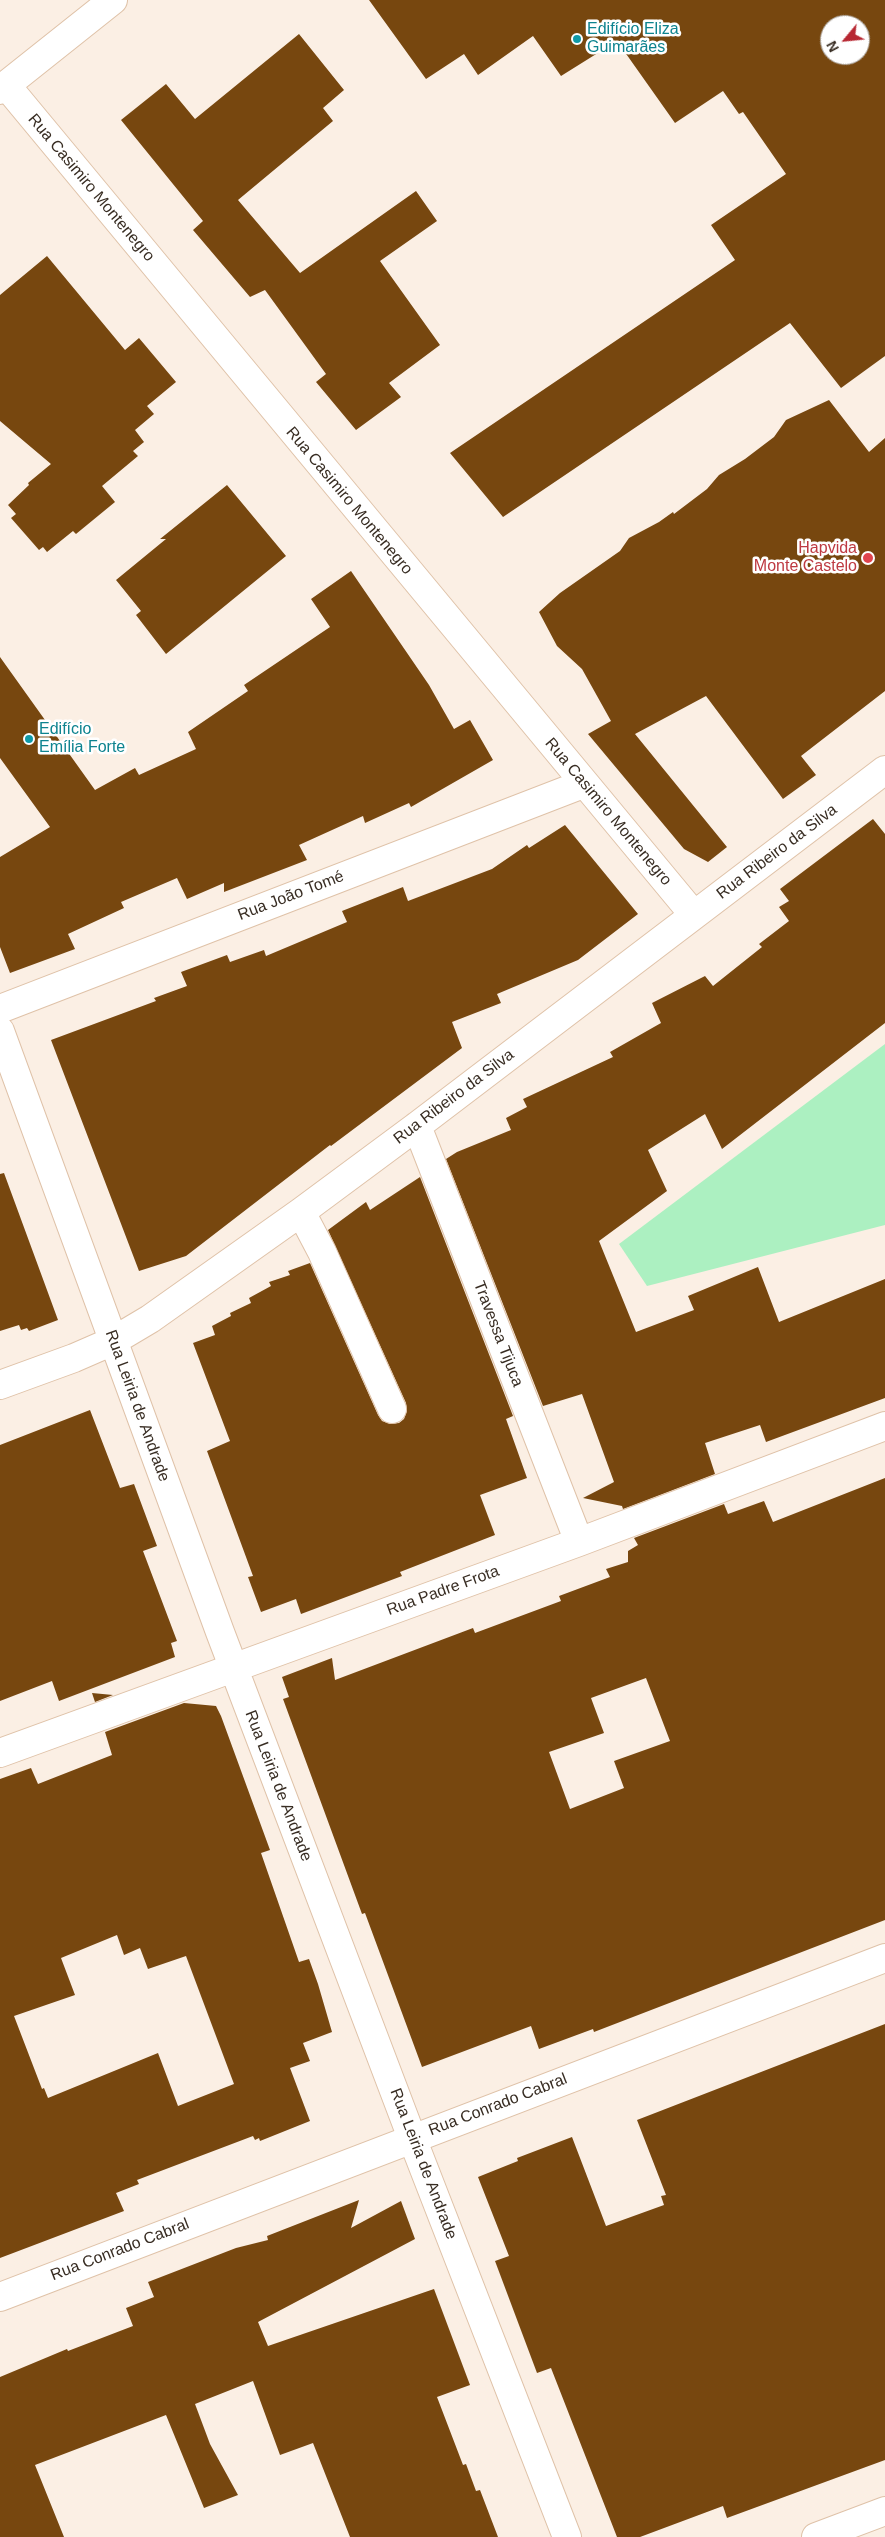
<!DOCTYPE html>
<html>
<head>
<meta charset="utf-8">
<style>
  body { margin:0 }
  #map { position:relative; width:885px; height:2537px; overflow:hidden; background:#fbefe4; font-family:Helvetica,sans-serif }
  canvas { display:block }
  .north { position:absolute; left:820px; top:15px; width:50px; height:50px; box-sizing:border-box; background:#fff; border:1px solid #afaba7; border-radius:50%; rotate:242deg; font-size:14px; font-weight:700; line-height:20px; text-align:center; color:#382d23 }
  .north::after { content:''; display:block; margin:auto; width:18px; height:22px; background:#b72732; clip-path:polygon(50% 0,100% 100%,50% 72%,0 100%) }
</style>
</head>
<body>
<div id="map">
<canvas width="885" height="2537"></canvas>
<div class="north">N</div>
</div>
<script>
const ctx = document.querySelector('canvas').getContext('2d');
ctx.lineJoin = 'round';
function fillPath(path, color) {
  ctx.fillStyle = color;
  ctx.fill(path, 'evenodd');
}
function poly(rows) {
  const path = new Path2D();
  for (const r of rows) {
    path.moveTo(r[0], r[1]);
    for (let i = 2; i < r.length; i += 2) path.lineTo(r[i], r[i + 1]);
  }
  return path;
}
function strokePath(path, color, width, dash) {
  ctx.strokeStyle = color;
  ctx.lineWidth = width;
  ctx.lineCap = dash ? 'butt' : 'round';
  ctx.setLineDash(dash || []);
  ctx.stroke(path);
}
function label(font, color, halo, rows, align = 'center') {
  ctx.font = font + ' Helvetica,sans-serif';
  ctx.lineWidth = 5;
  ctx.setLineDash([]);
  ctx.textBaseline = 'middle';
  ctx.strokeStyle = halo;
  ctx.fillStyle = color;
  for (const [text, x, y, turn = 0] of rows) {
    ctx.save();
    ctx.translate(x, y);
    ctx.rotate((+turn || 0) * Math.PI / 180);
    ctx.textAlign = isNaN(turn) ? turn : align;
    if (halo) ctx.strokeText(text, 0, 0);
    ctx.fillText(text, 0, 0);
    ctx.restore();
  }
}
const green = poly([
  [885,1044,885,1225,647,1286,619,1244]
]);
const building = poly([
  [369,0,885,0,885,356,841,388,790,323,503,517,450,453,735,260,711,225,786,174,743,112,739,114,723,91,675,123,617,41,561,76,533,36,478,75,464,54,426,79],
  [830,25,860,25,860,55,830,55],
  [299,34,344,90,323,108,333,121,238,200,300,273,416,191,437,221,380,261,440,345,389,383,401,397,356,430,316,382,326,374,265,290,250,297,193,230,203,221,121,120,166,84,195,119],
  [47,256,125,350,139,338,176,382,147,406,154,414,135,430,144,442,133,451,138,456,102,486,115,502,76,534,73,531,47,552,43,547,39,550,11,518,16,514,8,505,29,485,28,483,51,464,0,421,0,295],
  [829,400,869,452,885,438,885,691,801,756,816,775,783,799,706,696,635,734,727,847,708,862,684,849,588,734,611,721,582,669,557,646,539,612,560,593,620,551,629,538,659,522,673,512,674,514,707,489,719,475,745,459,774,437,786,420],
  [227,485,286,556,166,654,136,615,141,611,116,580,166,539,160,539],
  [351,571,429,685,454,729,470,720,493,760,411,807,409,803,365,823,363,816,299,845,307,860,224,892,224,883,187,899,177,878,121,902,124,908,68,934,75,949,10,973,0,947,0,857,50,827,0,758,0,657,95,790,135,768,139,775,196,749,188,732,248,691,244,685,330,627,311,599],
  [873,819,885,834,885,1023,722,1149,705,1114,648,1150,667,1191,599,1241,636,1332,694,1310,688,1296,758,1267,779,1322,885,1279,885,1398,766,1442,760,1425,705,1443,715,1474,623,1509,622,1506,583,1498,614,1482,582,1394,543,1406,446,1159,457,1152,511,1130,506,1118,527,1107,523,1099,613,1057,610,1052,661,1023,652,1003,705,976,713,986,762,947,759,944,789,921,779,907,789,901,780,889],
  [565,825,638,914,578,960,497,994,501,1003,452,1022,462,1048,331,1146,330,1145,186,1256,139,1271,51,1040,156,1001,154,998,187,986,181,972,227,955,230,962,264,950,266,956,347,922,342,911,403,887,408,901,492,869,527,845,529,848],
  [4,1173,58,1320,29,1331,27,1328,21,1330,19,1325,0,1331,0,1174],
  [420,1177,513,1416,506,1419,527,1478,480,1495,495,1535,400,1572,402,1576,301,1614,296,1599,261,1612,248,1577,253,1576,207,1451,230,1441,193,1343,215,1335,212,1326,231,1316,230,1313,251,1303,249,1298,271,1286,269,1282,290,1275,288,1271,310,1263,378,1415,382,1421,390,1424,399,1423,404,1419,407,1411,406,1403,328,1230,366,1202,370,1210],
  [90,1410,120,1488,134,1484,157,1546,143,1551,177,1641,171,1643,175,1657,59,1701,52,1681,0,1701,0,1445],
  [885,1478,885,1920,594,2032,593,2029,539,2049,531,2026,422,2067,365,1913,362,1914,283,1699,289,1697,282,1677,332,1658,335,1680,473,1628,475,1633,561,1601,559,1596,610,1577,606,1569,628,1562,628,1551,638,1545,634,1538,724,1504,728,1514,764,1501,773,1522],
  [646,1678,670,1741,614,1761,624,1788,570,1809,549,1752,604,1733,591,1698],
  [92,1693,113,1695,95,1702],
  [184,1703,216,1706,221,1716,270,1850,261,1853,299,1962,309,1959,318,1984,332,2032,303,2043,310,2061,290,2068,310,2121,260,2141,259,2138,255,2140,253,2136,137,2180,139,2184,116,2193,124,2211,0,2258,0,1779,31,1768,38,1784,112,1755,105,1732],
  [117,1935,124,1955,140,1948,148,1969,186,1956,234,2084,178,2106,158,2053,48,2098,44,2088,42,2089,14,2016,75,1995,61,1958],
  [885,2024,885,2460,727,2518,723,2506,640,2537,617,2537,551,2368,537,2373,495,2261,509,2256,478,2177,518,2161,517,2158,572,2137,606,2226,664,2205,661,2196,666,2195,637,2120],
  [359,2200,351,2228,401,2201,415,2239,258,2322,268,2346,434,2289,470,2385,437,2397,463,2465,466,2464,476,2491,480,2490,498,2537,350,2537,313,2443,280,2455,253,2381,195,2404,210,2444,238,2495,204,2508,166,2415,35,2465,64,2537,0,2537,0,2377,67,2349,68,2351,133,2326,126,2308,154,2297,148,2282,236,2248,268,2240,267,2236]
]);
const minor = poly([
  [6,85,694,915],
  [0,90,113,0],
  [0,1009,583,784],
  [0,1031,220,1632,412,2138,567,2537],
  [417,1126,579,1542],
  [301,1212,322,1252,392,1409],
  [0,1385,74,1358,113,1341,150,1319,301,1212,417,1126,885,770],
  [0,1753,579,1542,885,1426],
  [0,2297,885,1958],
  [816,2537,885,2511]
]);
const markers = [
  [577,39,5,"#0f9aa8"],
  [868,558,6,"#e0444e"],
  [29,739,5,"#0f9aa8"]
];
const cultureNames = [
  ["Edifício Eliza",587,30],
  ["Guimarães",587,48],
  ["Edifício",39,730],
  ["Emília Forte",39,748]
];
const streetNames = [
  ["Rua Casimiro Montenegro",91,188,50],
  ["Rua Casimiro Montenegro",349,501,50],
  ["Rua Casimiro Montenegro",608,812,50],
  ["Rua Ribeiro da Silva",777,852,-37],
  ["Rua João Tomé",291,896,-21],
  ["Rua Ribeiro da Silva",454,1097,-37],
  ["Travessa Tijuca",498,1334,69],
  ["Rua Leiria de Andrade",137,1406,70],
  ["Rua Padre Frota",443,1591,-20],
  ["Rua Leiria de Andrade",278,1786,69],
  ["Rua Conrado Cabral",498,2105,-21],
  ["Rua Leiria de Andrade",423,2164,69],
  ["Rua Conrado Cabral",120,2250,-21]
];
const healthNames = [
  ["Hapvida",857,549],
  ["Monte Castelo",857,567]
];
fillPath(green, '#acf0c1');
fillPath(building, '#77470f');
strokePath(minor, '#dfc2a8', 30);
strokePath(minor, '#fff', 28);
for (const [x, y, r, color] of markers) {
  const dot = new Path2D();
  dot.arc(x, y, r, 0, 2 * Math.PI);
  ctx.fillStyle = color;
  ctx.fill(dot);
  strokePath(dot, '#fff', 2);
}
label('16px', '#0d838f', '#fff', cultureNames, 'left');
label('16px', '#382d23', '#fff', streetNames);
label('16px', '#be3a42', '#fff', healthNames, 'right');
</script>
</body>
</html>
